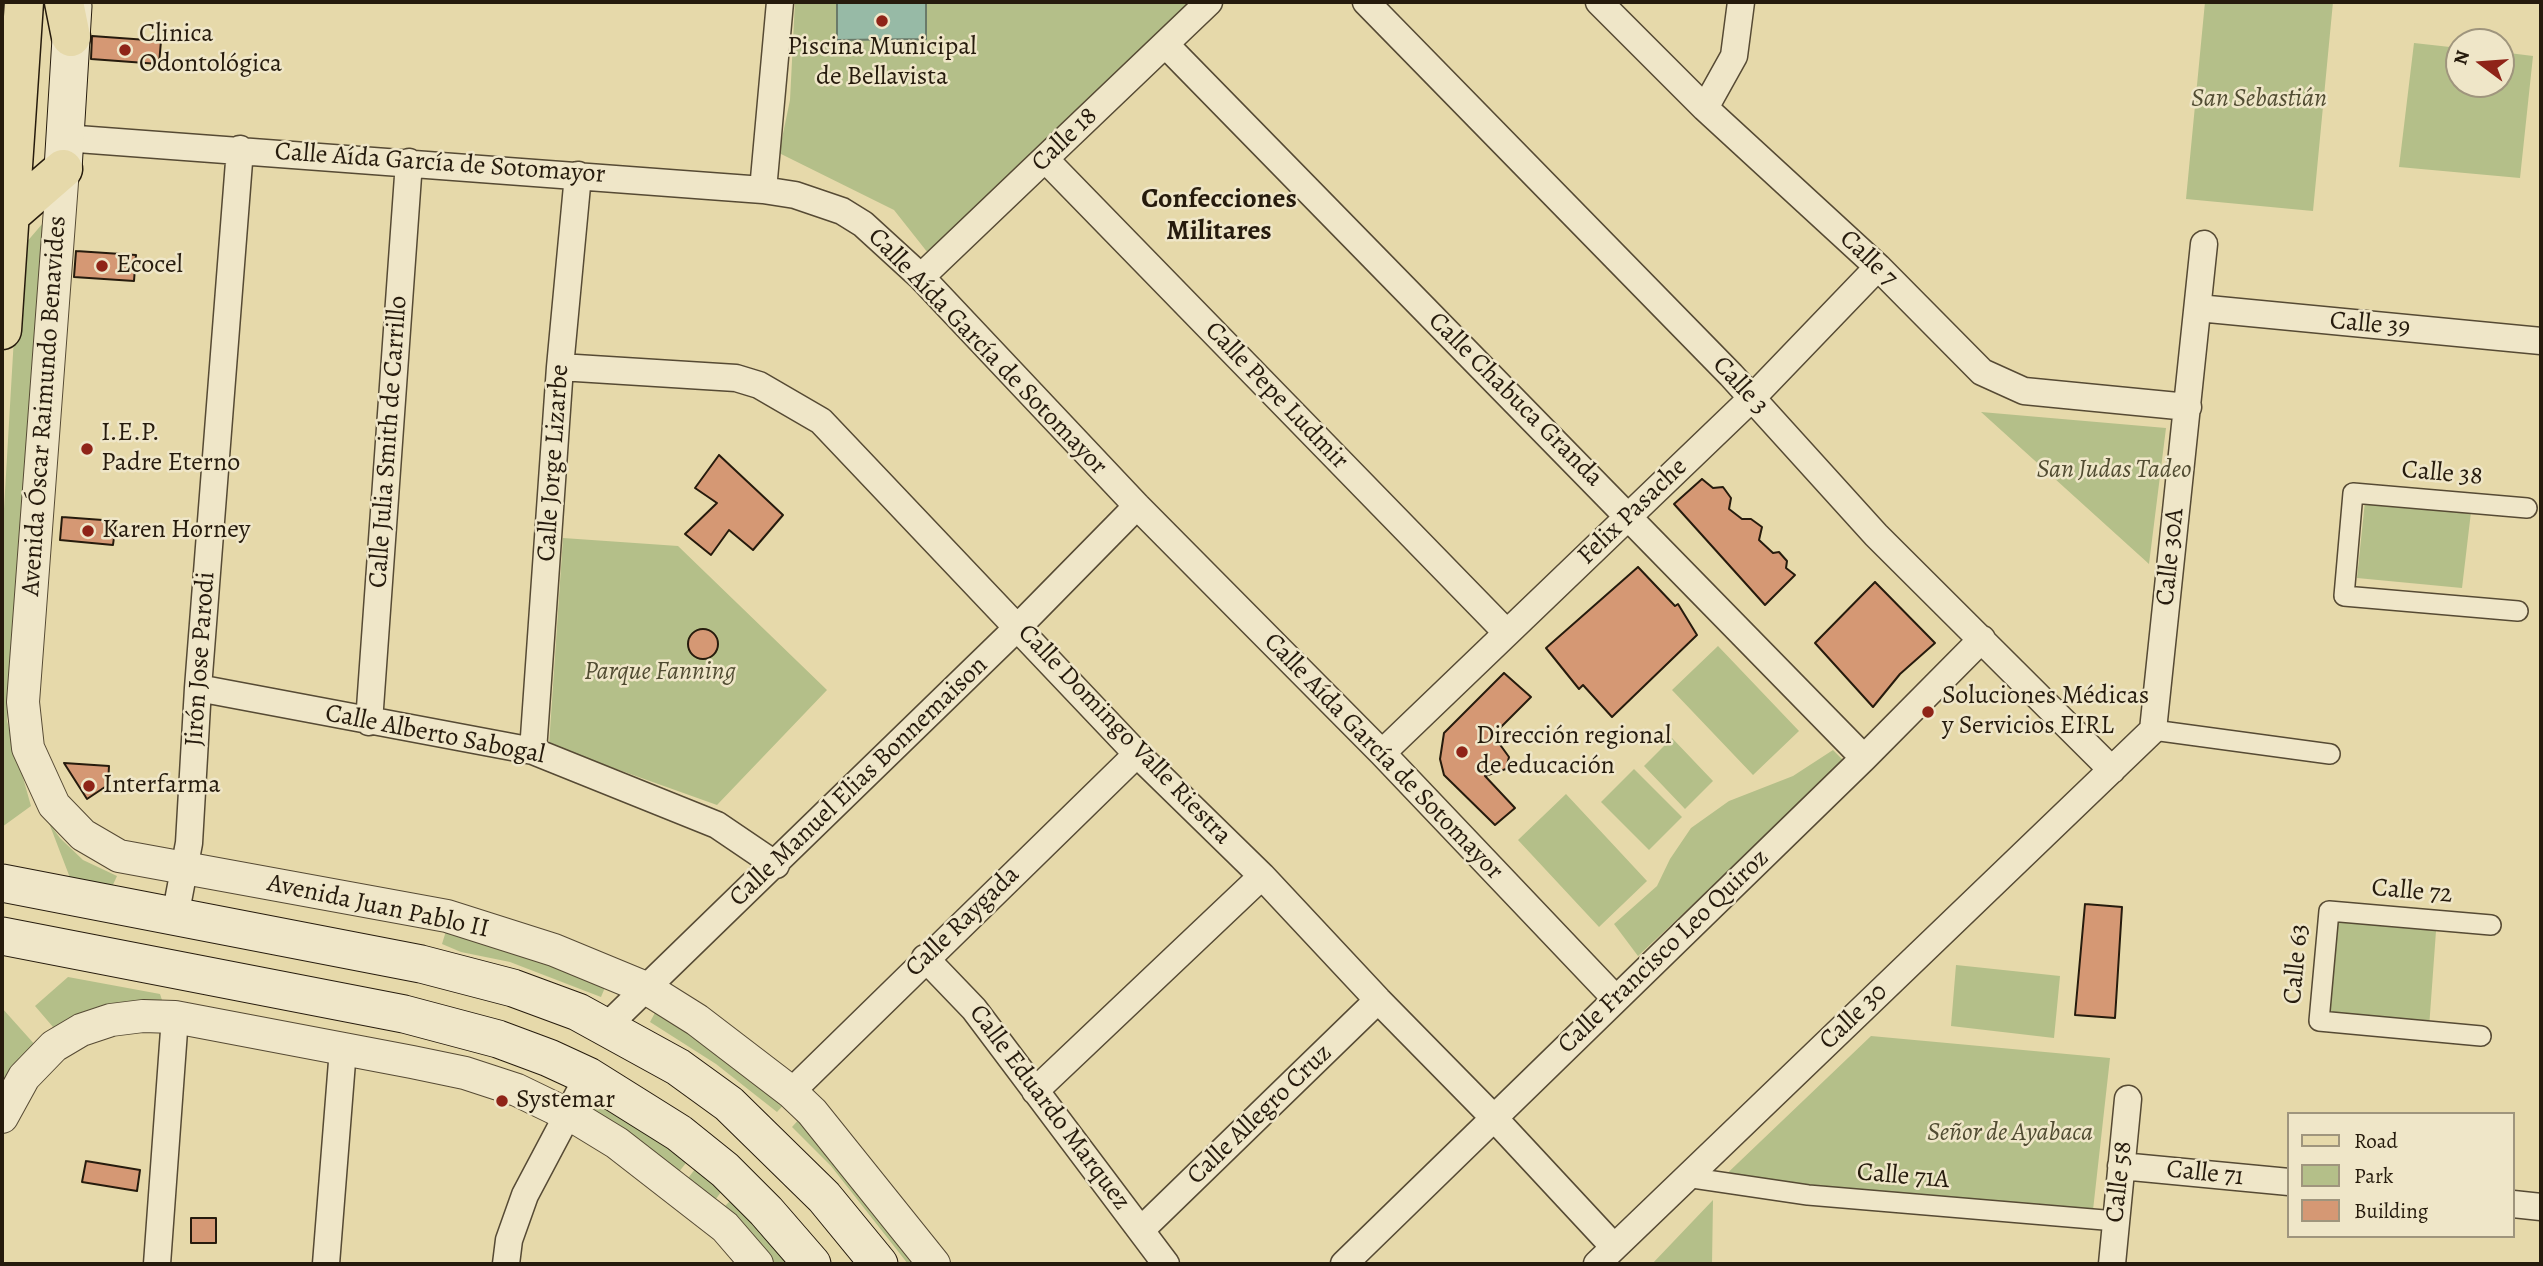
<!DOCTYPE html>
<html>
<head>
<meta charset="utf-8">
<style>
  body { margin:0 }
  #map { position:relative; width:2543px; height:1266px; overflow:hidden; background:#e6d9aa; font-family:Alegreya,serif }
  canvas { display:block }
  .frame { position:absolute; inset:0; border:4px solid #261b0d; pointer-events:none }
  .legend { position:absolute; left:2287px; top:1112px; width:228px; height:126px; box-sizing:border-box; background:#efe6c8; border:2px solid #9f957d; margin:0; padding:9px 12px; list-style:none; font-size:21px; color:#261b0d }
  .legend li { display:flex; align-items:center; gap:14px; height:35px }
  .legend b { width:35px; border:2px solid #9f957d }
  .north { position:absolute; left:2445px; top:28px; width:70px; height:70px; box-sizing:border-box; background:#efe6c8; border:2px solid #9f957d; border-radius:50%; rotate:286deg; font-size:19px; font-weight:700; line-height:28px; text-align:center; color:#261b0d }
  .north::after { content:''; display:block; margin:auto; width:24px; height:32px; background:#8f2418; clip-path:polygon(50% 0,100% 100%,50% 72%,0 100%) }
</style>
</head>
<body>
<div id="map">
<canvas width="2543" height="1266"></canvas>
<div class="frame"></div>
<ul class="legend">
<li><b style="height:9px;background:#e6d9aa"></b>Road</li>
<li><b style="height:19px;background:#b4bf89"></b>Park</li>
<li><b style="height:19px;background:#d59874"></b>Building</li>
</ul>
<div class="north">N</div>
</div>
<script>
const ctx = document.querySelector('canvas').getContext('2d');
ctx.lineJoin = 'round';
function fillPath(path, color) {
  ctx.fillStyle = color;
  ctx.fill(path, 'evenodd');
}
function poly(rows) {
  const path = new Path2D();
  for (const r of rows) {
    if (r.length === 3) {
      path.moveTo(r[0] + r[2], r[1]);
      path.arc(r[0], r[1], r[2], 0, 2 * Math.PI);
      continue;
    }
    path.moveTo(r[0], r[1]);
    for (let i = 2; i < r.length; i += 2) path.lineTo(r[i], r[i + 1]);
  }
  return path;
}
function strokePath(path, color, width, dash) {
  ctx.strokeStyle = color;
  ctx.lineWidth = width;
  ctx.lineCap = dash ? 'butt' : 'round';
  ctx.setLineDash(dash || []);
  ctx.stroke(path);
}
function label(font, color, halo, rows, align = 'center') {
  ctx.font = font + ' Alegreya,serif';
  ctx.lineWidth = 5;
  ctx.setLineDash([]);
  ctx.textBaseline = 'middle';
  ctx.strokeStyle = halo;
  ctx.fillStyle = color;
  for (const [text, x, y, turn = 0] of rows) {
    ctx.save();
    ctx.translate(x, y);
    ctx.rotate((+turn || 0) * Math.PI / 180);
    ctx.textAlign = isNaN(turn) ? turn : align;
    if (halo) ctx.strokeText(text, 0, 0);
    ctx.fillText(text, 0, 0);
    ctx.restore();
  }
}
const green = poly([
  [795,2,1193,2,928,253,894,210,779,153,790,100],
  [2205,2,2333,2,2313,211,2186,199],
  [2414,43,2459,48,2459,84,2501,84,2501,52,2533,56,2520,178,2399,167],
  [49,216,7,721,31,806,2,827,2,543,19,251],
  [1981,412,2166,428,2149,564],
  [2365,501,2471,512,2462,588,2357,578],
  [563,538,678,546,827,690,717,805,549,745],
  [1718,646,1799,731,1753,775,1672,690],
  [1672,738,1713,781,1685,809,1644,766],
  [1833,750,1845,762,1638,956,1614,924,1657,886,1670,859,1691,828,1729,801,1793,776],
  [1634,769,1682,817,1649,850,1601,802],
  [1566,794,1647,881,1599,927,1518,840],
  [49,823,60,838,83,860,117,876,111,889,72,883],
  [2333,910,2437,917,2429,1028,2324,1020],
  [446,931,513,948,606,985,601,997,510,962,461,952,442,944],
  [1956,965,2060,976,2054,1038,1951,1026],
  [68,977,160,994,167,1015,59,1034,35,1006],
  [2,1008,45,1056,2,1100],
  [657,1009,786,1102,777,1112,716,1064,650,1022],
  [1871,1036,2110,1058,2091,1228,1716,1184],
  [592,1099,648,1132,686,1163,678,1173,586,1110],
  [802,1116,925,1264,908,1264,831,1166,792,1127],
  [695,1169,721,1192,713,1203,686,1181],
  [1713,1200,1712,1264,1652,1264],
  [730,1201,749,1219,788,1264,772,1264,720,1211]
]);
const water = poly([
  [837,2,926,2,926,39,837,40,837,2]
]);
const building = poly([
  [92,36,161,41,159,64,91,59,92,36],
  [76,251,136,255,134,281,74,277,76,251],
  [719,455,783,515,753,550,729,530,711,555,685,534,717,503,695,488,719,455],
  [1702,479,1713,488,1723,487,1731,498,1729,509,1742,519,1751,519,1762,527,1759,540,1773,553,1779,552,1787,561,1786,568,1795,575,1765,605,1674,504,1702,479],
  [62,517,116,521,113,545,60,540,62,517],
  [1638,567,1675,606,1678,604,1697,635,1612,717,1583,685,1579,689,1546,648,1638,567],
  [1875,582,1935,643,1900,674,1873,707,1815,643,1875,582],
  [703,644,15],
  [1504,673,1531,697,1493,735,1509,757,1506,769,1485,776,1515,808,1495,825,1444,775,1440,759,1444,733,1504,673],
  [64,763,109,766,108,785,87,799,64,763],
  [2085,904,2122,907,2115,1018,2075,1015,2085,904],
  [86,1161,140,1170,137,1191,82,1182,86,1161],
  [191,1218,216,1218,216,1243,191,1243,191,1218]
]);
const pedestrian = poly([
  [2518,611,2344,596,2353,493,2527,508],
  [2153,730,2330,754],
  [2481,1036,2319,1021,2329,911,2491,925],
  [1686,1177,1808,1195,2116,1221]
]);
const minor = poly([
  [1366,2,1731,375,1876,535,2112,770],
  [1599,2,1705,108,1878,267,1982,372,2024,391,2188,407],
  [1165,44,1864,758],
  [1705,108,1734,56,1741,2],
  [64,138,763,190,795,195,842,211,863,224,921,277,1137,506,1382,753,1615,998],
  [1045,159,1507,633],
  [763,190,780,2],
  [921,277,1209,2],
  [2198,308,2541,341],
  [560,367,736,378,759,385,821,421,1137,754,1262,876,1378,1000,1494,1118,1614,1247],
  [198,688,533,751,717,825,776,865],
  [369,722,409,162],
  [533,751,560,367,578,175],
  [1382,753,1752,398,1878,267],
  [175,917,189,843,198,688,240,149],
  [925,958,974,1009,1166,1264],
  [607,1026,1018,627,1137,506],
  [1035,1091,1262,876],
  [791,1092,1137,754],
  [2121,1166,2289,1182],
  [2513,1204,2541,1207],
  [1141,1230,1378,1000],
  [157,1264,175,1017],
  [326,1264,343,1049],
  [506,1264,509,1240,525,1195,588,1076],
  [1344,1264,1864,758,1982,639],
  [1597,1264,2153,730,2204,244],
  [2112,1264,2128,1099]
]);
const tertiary = poly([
  [63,169,23,702,28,748,54,805,83,835,119,856,447,916,554,950,646,988,697,1020,791,1092,812,1112,934,1264],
  [2,1117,24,1077,54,1046,81,1030,111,1020,143,1016,175,1017,412,1062,465,1073,517,1090,581,1121,617,1143,725,1227,757,1264]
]);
const secondary = poly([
  [63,169,73,6],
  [2,883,421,964,513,988,578,1012,678,1067,729,1104,824,1197,879,1264],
  [2,936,404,1014,498,1039,549,1058,588,1076,679,1133,725,1170,766,1211,812,1264]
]);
const primary = poly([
  [64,2,71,37],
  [2,222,63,169],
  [2,330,24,2]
]);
const markers = [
  [882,21,7,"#8f2418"],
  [125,50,7,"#8f2418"],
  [102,266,7,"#8f2418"],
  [87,449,7,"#8f2418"],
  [88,531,7,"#8f2418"],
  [1928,712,7,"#8f2418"],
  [1462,752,7,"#8f2418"],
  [89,786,7,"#8f2418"],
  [502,1101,7,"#8f2418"]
];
const poiNames = [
  ["Clinica",139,35],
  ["Odontológica",139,65],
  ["Piscina Municipal",882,48,"center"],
  ["de Bellavista",882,78,"center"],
  ["Ecocel",116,266],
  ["I.E.P.",101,434],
  ["Padre Eterno",101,464],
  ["Karen Horney",102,531],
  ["Soluciones Médicas",1942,697],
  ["y Servicios EIRL",1942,727],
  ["Dirección regional",1476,737],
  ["de educación",1476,767],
  ["Interfarma",103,786],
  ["Systemar",516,1101]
];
const parkNames = [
  ["San Sebastián",2259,100],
  ["San Judas Tadeo",2114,471],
  ["Parque Fanning",660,673],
  ["Señor de Ayabaca",2010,1134]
];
const streetNames = [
  ["Calle 18",1065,140,-44],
  ["Calle Aída García de Sotomayor",440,164,4],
  ["Calle 7",1868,259,44],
  ["Calle 39",2370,325,5],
  ["Calle Aída García de Sotomayor",987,352,46],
  ["Calle 3",1740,386,47],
  ["Calle Pepe Ludmir",1276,396,46],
  ["Calle Chabuca Granda",1515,400,45],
  ["Avenida Óscar Raimundo Benavides",45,406,-86],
  ["Calle Julia Smith de Carrillo",389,442,-86],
  ["Calle Jorge Lizarbe",554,463,-86],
  ["Calle 38",2442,474,5],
  ["Felix Pasache",1633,512,-44],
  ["Calle 30A",2171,557,-84],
  ["Jirón Jose Parodi",201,659,-86],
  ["Calle Alberto Sabogal",435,735,11],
  ["Calle Domingo Valle Riestra",1124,735,46],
  ["Calle Aída García de Sotomayor",1383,757,46],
  ["Calle Manuel Elias Bonnemaison",859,782,-44],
  ["Calle 72",2412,892,5],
  ["Avenida Juan Pablo II",378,907,12],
  ["Calle Raygada",963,922,-44],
  ["Calle Francisco Leo Quiroz",1664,952,-44],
  ["Calle 63",2297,964,-85],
  ["Calle 30",1854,1017,-44],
  ["Calle Eduardo Marquez",1049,1108,53],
  ["Calle Allegro Cruz",1260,1115,-44],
  ["Calle 71",2205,1174,6],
  ["Calle 71A",1903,1177,5],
  ["Calle 58",2120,1182,-84]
];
const neighbourhoodNames = [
  ["Confecciones",1219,200],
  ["Militares",1219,232]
];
fillPath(green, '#b4bf89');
fillPath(water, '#97baa6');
strokePath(water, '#6a7a69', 2);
fillPath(building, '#d59874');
strokePath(building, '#261b0d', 2);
strokePath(pedestrian, '#564a34', 22);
strokePath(minor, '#564a34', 29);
strokePath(tertiary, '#564a34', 34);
strokePath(secondary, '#261b0d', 39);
strokePath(primary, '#261b0d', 41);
strokePath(pedestrian, '#efe6c8', 19);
strokePath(minor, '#efe6c8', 26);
strokePath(tertiary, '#efe6c8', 32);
strokePath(secondary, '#efe6c8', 37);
strokePath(primary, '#e6d9aa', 38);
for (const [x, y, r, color] of markers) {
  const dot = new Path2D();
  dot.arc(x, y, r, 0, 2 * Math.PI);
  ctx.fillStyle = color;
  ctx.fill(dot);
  strokePath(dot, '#efe6c8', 2.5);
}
label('26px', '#261b0d', '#efe6c8', poiNames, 'left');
label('italic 26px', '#514c32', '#efe6c8', parkNames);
label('26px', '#261b0d', '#efe6c8', streetNames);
label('bold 28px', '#261b0d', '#efe6c8', neighbourhoodNames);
</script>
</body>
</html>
